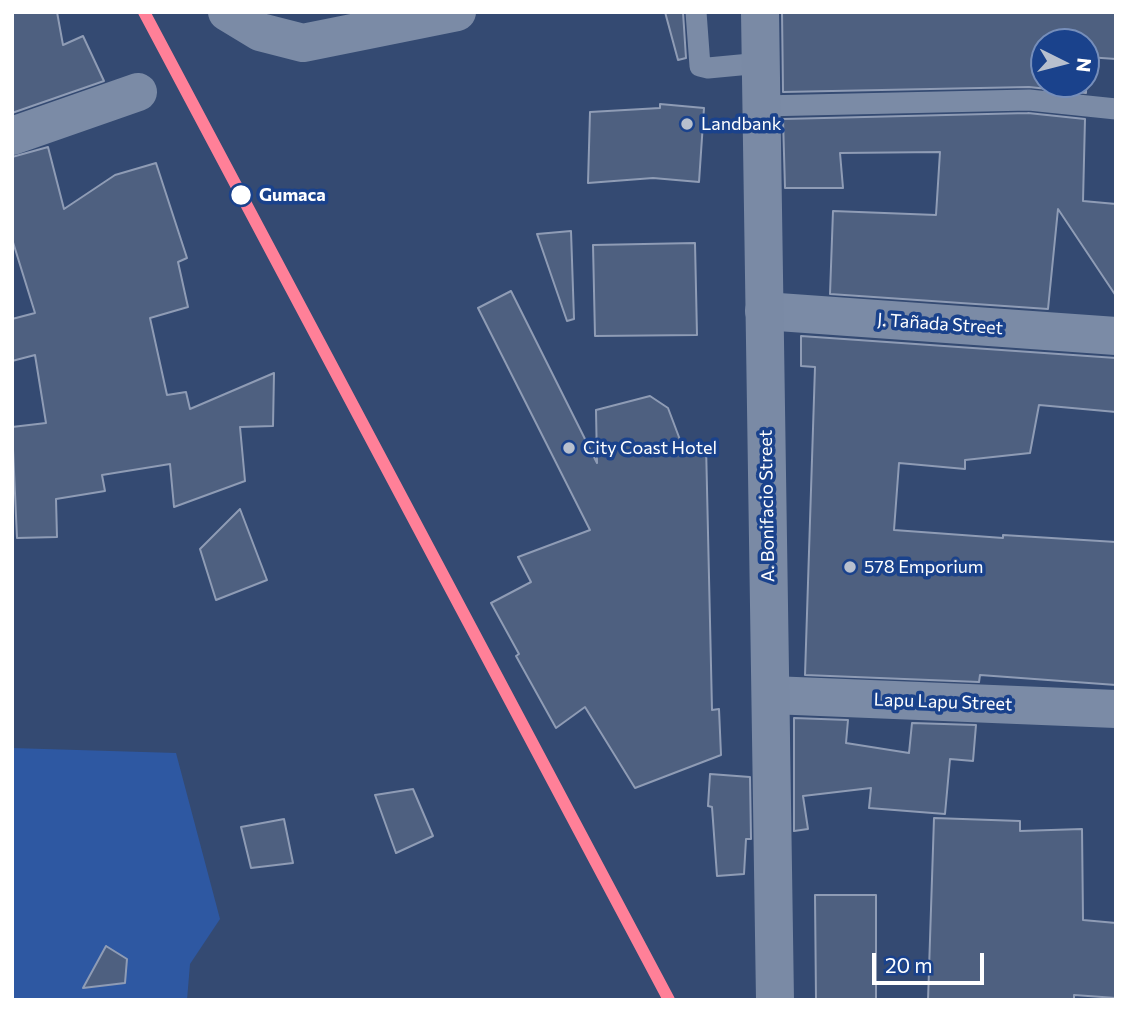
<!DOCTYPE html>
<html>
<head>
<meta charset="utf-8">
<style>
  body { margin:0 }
  #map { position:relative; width:1128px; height:1012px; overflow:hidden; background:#344a72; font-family:Commissioner,sans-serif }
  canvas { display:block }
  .frame { position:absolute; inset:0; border:14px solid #fff; pointer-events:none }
  .north { position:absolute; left:1030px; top:28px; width:70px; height:70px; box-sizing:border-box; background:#1a428c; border:2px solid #768eba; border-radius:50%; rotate:96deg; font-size:19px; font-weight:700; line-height:28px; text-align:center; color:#fff }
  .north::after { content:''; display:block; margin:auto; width:24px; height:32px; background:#b8c0ce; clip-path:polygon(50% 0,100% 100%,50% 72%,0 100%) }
  .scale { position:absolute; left:872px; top:953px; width:112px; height:32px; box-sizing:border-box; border:4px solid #fff; border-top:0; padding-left:9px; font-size:21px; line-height:24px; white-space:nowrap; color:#fff; -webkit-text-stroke:5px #1a428c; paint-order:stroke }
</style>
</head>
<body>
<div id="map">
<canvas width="1128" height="1012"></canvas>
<div class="frame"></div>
<div class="north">N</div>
<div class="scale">20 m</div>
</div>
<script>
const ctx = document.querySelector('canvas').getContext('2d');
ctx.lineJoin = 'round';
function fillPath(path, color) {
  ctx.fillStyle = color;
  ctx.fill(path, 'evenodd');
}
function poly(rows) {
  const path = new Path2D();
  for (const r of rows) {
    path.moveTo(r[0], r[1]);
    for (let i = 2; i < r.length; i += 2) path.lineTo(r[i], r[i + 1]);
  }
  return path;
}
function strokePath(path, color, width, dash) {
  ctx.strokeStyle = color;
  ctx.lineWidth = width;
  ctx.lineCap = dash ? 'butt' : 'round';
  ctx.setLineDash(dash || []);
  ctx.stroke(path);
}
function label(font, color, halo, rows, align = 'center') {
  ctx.font = font + ' Commissioner,sans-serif';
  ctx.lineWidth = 7;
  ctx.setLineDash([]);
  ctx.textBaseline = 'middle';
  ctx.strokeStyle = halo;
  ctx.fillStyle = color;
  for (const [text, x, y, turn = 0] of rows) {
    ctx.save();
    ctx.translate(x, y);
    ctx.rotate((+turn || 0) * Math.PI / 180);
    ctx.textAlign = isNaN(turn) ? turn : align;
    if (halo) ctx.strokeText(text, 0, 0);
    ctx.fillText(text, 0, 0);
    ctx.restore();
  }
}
const green = poly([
  [12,748,176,753,220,919,190,964,187,1000,12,1000]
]);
const building = poly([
  [12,12,57,12,63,45,83,36,104,81,12,113,12,12],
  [665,12,683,12,686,58,678,60,665,12],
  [782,12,1116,12,1116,59,1087,57,1086,93,1029,87,783,92,782,12],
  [1044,42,1086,42,1086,84,1044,84,1044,42],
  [660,104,704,108,699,182,653,178,588,183,590,112,660,108,660,104],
  [1028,113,1085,119,1083,201,1116,204,1116,296,1058,209,1048,309,830,294,833,211,936,215,940,152,840,153,843,188,785,188,783,119,1028,113],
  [48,147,64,209,115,175,156,163,187,258,178,262,188,307,150,318,167,395,186,392,190,409,274,373,273,426,240,427,245,481,174,507,170,464,102,475,105,491,56,499,57,537,17,538,12,427,46,423,35,355,12,361,12,319,35,313,12,239,12,157,48,147],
  [571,231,574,319,567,321,537,234,571,231],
  [695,243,697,335,595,336,593,245,695,243],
  [511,291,597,463,596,410,650,396,668,408,685,453,706,444,712,710,719,709,721,755,635,788,585,707,556,728,516,656,519,654,491,603,531,582,518,557,590,530,478,308,511,291],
  [801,336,1116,358,1116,412,1039,405,1030,453,965,460,965,469,899,463,894,530,1003,538,1003,535,1116,542,1116,685,980,675,979,682,805,675,815,367,801,366,801,336],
  [240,509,267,580,216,600,200,549,240,509],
  [794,718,848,720,846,743,909,753,912,723,976,725,973,761,950,759,945,814,869,808,871,788,803,796,808,829,794,831,794,718],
  [710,774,750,777,751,839,746,839,744,874,717,876,712,807,708,806,710,774],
  [413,789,433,836,396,853,375,795,413,789],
  [934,818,1020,821,1020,831,1082,829,1083,920,1116,923,1116,998,1074,995,1074,1000,928,1000,934,818],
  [284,819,293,863,251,868,241,827,284,819],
  [815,895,876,895,876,1000,816,1000,815,895],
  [106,946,127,959,125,983,83,988,106,946]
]);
const service = poly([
  [696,12,700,66,708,68,761,63],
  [762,106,1029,100,1116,109]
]);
const minor = poly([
  [227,12,260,32,303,43,457,12],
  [12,136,138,92],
  [764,311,1116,336],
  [771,695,1116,709]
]);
const primary = poly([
  [760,12,775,1000]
]);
const rail1 = poly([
  [144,12,669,1000]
]);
const markers = [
  [687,124,7,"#b8c0ce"],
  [241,195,11,"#fff"],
  [569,448,7,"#b8c0ce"],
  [850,567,7,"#b8c0ce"]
];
const poiNames = [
  ["Landbank",701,124],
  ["City Coast Hotel",583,448],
  ["578 Emporium",864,567]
];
const stopNames = [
  ["Gumaca",259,195]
];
const streetNames = [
  ["J. Tañada Street",940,324,4],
  ["A. Bonifacio Street",767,506,-91],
  ["Lapu Lapu Street",943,702,2]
];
fillPath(green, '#2e58a2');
fillPath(building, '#4e6080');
strokePath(building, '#8f9cb5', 2);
strokePath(service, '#7b8ba6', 21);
strokePath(minor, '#7b8ba6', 38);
strokePath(primary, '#7a8aa5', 38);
strokePath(rail1, '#ff8098', 12);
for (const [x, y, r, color] of markers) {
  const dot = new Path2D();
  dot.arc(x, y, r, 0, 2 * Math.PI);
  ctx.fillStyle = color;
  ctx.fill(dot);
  strokePath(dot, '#1a428c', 2.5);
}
label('18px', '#fff', '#1a428c', poiNames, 'left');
label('bold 18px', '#fff', '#1a428c', stopNames, 'left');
label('18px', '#fff', '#1a428c', streetNames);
</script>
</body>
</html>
